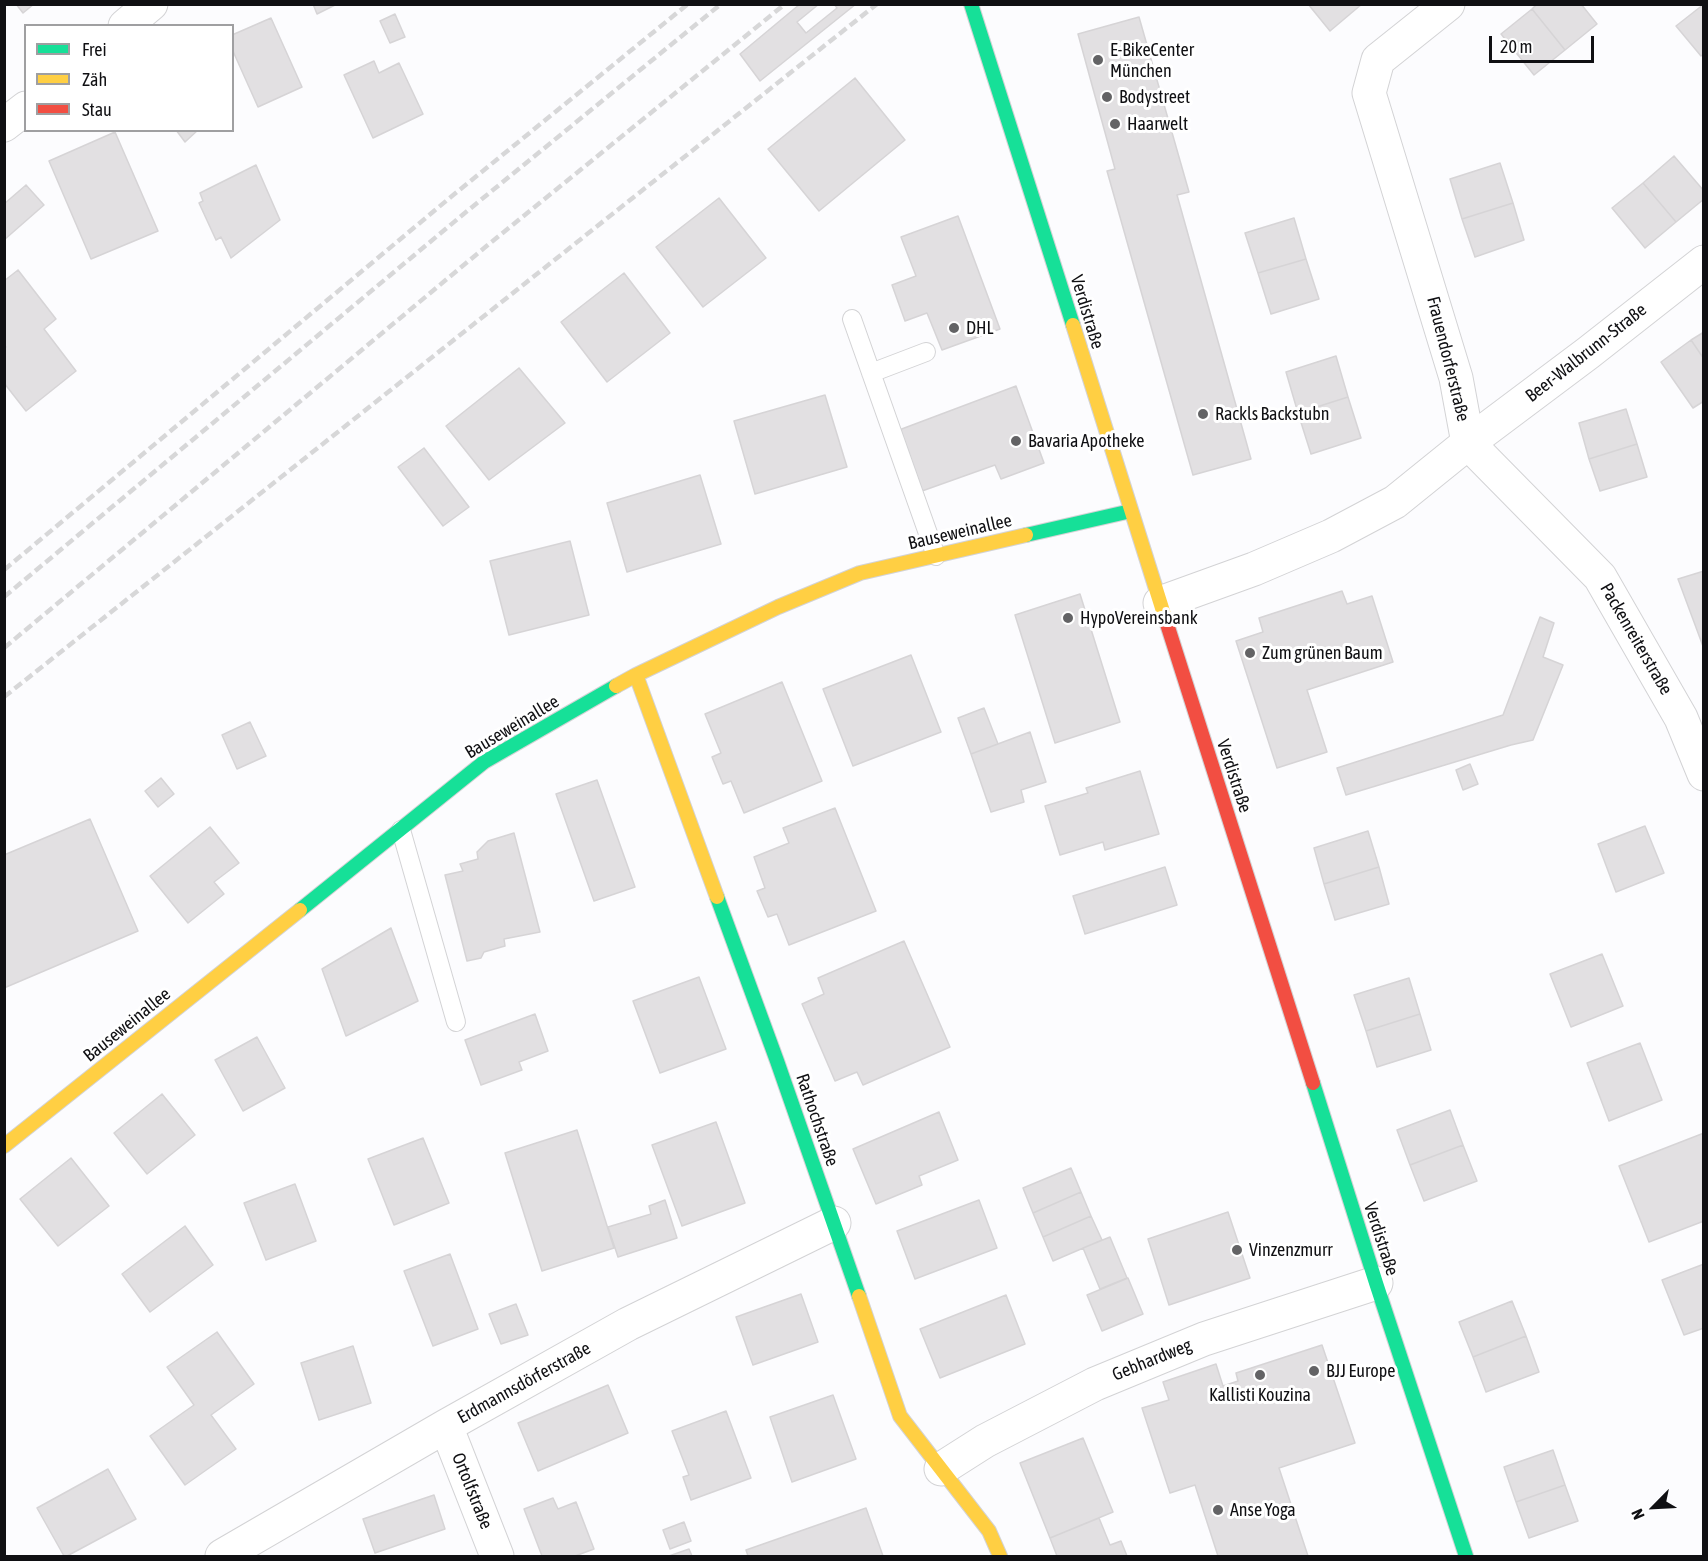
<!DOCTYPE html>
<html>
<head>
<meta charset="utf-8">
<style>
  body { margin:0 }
  #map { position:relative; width:1708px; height:1561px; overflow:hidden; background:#fcfcfe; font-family:"Asap Condensed",sans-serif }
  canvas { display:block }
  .frame { position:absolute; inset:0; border:6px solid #101013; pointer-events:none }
  .legend { position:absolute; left:24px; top:24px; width:210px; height:108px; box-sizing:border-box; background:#fff; border:2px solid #9f9fa1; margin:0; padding:8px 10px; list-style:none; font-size:18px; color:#101013 }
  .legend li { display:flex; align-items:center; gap:12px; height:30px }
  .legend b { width:30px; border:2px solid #9f9fa1 }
  .north { position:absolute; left:1624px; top:1477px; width:60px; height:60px; -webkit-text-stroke:4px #fff; paint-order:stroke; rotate:246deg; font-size:16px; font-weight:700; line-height:24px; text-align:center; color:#101013 }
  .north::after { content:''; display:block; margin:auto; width:21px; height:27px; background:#101013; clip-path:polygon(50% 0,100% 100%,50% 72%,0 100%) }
  .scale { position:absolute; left:1489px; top:36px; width:105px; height:27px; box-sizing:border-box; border:3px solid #101013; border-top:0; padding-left:8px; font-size:18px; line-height:21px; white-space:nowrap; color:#101013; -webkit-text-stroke:4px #fff; paint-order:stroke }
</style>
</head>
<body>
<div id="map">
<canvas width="1708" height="1561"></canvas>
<div class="frame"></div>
<ul class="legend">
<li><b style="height:8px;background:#16e098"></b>Frei</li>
<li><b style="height:8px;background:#ffcf43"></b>Zäh</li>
<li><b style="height:8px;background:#f24e42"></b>Stau</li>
</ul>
<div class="north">N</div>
<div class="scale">20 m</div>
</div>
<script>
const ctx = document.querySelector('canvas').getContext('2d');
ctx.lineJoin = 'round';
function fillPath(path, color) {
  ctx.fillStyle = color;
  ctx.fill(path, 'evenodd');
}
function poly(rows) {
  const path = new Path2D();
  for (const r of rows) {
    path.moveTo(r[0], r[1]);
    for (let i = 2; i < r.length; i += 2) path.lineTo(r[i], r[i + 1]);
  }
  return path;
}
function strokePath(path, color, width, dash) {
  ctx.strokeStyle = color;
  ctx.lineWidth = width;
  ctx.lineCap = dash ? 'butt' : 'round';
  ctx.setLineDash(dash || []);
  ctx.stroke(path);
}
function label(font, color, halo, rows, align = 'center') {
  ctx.font = font + ' "Asap Condensed",sans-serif';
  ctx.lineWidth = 6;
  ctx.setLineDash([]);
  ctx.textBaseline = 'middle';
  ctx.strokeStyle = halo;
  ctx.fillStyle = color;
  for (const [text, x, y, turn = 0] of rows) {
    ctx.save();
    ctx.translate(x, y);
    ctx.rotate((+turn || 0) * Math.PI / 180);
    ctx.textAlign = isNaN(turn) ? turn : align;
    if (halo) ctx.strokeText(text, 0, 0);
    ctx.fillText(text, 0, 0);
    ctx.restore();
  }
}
const building = poly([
  [16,4,34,4,23,13,16,4],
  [313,4,337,4,317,14,313,4],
  [800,4,819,4,797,22,806,33,837,8,834,4,856,4,760,81,740,54,800,4],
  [1308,4,1362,4,1330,31,1308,4],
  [1537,4,1581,4,1597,24,1565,50,1532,9,1537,4],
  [1704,4,1704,54,1701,56,1676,26,1704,4],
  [1532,9,1565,50,1534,75,1501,34,1532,9],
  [395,14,405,37,390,43,380,21,395,14],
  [1139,17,1189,192,1177,195,1251,459,1193,475,1107,171,1115,169,1078,34,1139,17],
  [271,18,302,87,258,107,232,49,232,35,271,18],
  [374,61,379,73,399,63,423,114,373,138,344,75,374,61],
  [855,78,905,140,819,211,768,149,855,78],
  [176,130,198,130,185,142,176,130],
  [115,132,158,231,91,259,49,161,115,132],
  [1674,156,1704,191,1704,199,1676,222,1643,183,1674,156],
  [1500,163,1513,203,1462,219,1450,179,1500,163],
  [256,165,280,220,231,258,221,237,216,240,199,203,203,201,200,193,256,165],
  [1643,183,1676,222,1645,248,1612,208,1643,183],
  [26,185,44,205,4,240,4,204,26,185],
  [719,198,766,258,703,307,656,247,719,198],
  [1513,203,1524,240,1475,257,1462,219,1513,203],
  [958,216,1000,329,942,350,927,313,905,321,892,285,916,276,901,237,958,216],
  [1294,218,1306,259,1258,273,1245,233,1294,218],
  [1306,259,1319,299,1271,314,1258,273,1306,259],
  [18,270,56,319,44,329,76,371,26,411,4,383,4,348,6,347,4,345,4,281,18,270],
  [624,273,670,333,607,382,561,322,624,273],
  [1704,332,1704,359,1691,340,1704,332],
  [1691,340,1704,359,1704,401,1693,408,1661,362,1691,340],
  [1336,356,1348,397,1298,413,1286,372,1336,356],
  [519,368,565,423,489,480,446,426,519,368],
  [1016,386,1044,463,1001,479,995,465,922,491,899,430,1016,386],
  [825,395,847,467,755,494,734,421,825,395],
  [1348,397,1361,438,1311,454,1298,413,1348,397],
  [1626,409,1637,444,1589,459,1579,423,1626,409],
  [1637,444,1647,477,1600,491,1589,459,1637,444],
  [424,448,469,507,443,526,398,467,424,448],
  [700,475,721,544,627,572,607,503,700,475],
  [570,541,589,615,509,635,490,561,570,541],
  [1704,571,1704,649,1678,579,1704,571],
  [1342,591,1347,604,1372,596,1393,662,1307,690,1327,752,1277,768,1236,641,1263,632,1259,618,1342,591],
  [1080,594,1120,722,1055,743,1015,615,1080,594],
  [1540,617,1554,623,1543,657,1563,665,1533,740,1511,745,1346,795,1337,768,1503,715,1540,617],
  [911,655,941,732,853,766,823,689,911,655],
  [782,682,822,781,744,813,731,781,723,784,712,757,721,753,705,714,782,682],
  [984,708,998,744,971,754,958,718,984,708],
  [250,722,266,756,237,769,222,735,250,722],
  [1030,732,1046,782,1021,790,1024,802,991,812,971,754,1030,732],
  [1470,764,1478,784,1463,790,1456,770,1470,764],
  [1140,771,1159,834,1105,850,1103,842,1060,855,1045,806,1088,793,1086,788,1140,771],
  [161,778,174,794,158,807,145,791,161,778],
  [597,780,635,887,594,901,556,794,597,780],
  [835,808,876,911,789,945,777,914,768,917,757,891,765,888,754,857,789,843,783,828,835,808],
  [90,819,138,931,4,988,4,855,90,819],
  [1645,826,1664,873,1616,892,1598,844,1645,826],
  [210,827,239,863,214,882,224,894,188,923,150,876,210,827],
  [1368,831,1379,867,1324,884,1314,848,1368,831],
  [514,833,540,932,504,939,505,946,484,952,481,958,467,961,445,875,463,871,460,864,478,859,477,852,488,841,514,833],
  [1165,867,1177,905,1085,934,1073,896,1165,867],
  [1379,867,1389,904,1335,920,1324,884,1379,867],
  [391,928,418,1001,346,1036,322,969,391,928],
  [904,941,950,1047,863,1085,857,1072,835,1081,802,1004,824,994,818,978,904,941],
  [1602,954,1623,1006,1571,1027,1550,974,1602,954],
  [699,977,726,1049,660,1073,633,1001,699,977],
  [1409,978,1420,1014,1366,1031,1354,995,1409,978],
  [535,1014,548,1051,519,1062,522,1070,481,1085,465,1040,535,1014],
  [1420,1014,1431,1050,1377,1067,1366,1031,1420,1014],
  [257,1037,285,1088,243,1111,215,1060,257,1037],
  [1640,1043,1662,1100,1609,1121,1587,1063,1640,1043],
  [162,1094,195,1135,147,1174,114,1133,162,1094],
  [1450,1110,1463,1145,1410,1165,1397,1130,1450,1110],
  [939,1112,958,1160,919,1176,922,1185,876,1204,853,1149,939,1112],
  [716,1122,745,1203,682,1226,652,1145,716,1122],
  [577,1130,614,1248,542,1271,505,1153,577,1130],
  [1704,1133,1704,1221,1649,1242,1619,1166,1704,1133],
  [423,1138,449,1203,394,1225,368,1159,423,1138],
  [1463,1145,1477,1181,1424,1201,1410,1165,1463,1145],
  [71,1158,109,1206,58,1246,20,1199,71,1158],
  [1071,1168,1081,1192,1033,1213,1023,1188,1071,1168],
  [295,1184,316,1241,266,1260,244,1203,295,1184],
  [1081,1192,1091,1216,1043,1237,1033,1213,1081,1192],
  [665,1200,677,1238,618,1257,608,1227,651,1214,649,1206,665,1200],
  [979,1200,997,1248,915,1279,897,1231,979,1200],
  [1228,1212,1250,1278,1169,1305,1148,1239,1228,1212],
  [1091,1216,1102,1240,1053,1261,1043,1237,1091,1216],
  [185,1226,213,1265,150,1312,122,1274,185,1226],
  [1110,1237,1127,1278,1100,1289,1083,1248,1110,1237],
  [450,1254,478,1329,433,1346,404,1271,450,1254],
  [1704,1264,1704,1328,1684,1335,1662,1280,1704,1264],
  [1128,1278,1143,1314,1102,1331,1087,1295,1128,1278],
  [801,1294,818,1342,753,1365,736,1317,801,1294],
  [1006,1295,1025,1344,940,1378,920,1329,1006,1295],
  [1512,1301,1526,1336,1473,1357,1459,1322,1512,1301],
  [516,1304,528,1335,501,1344,489,1314,516,1304],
  [217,1332,254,1384,211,1415,236,1449,185,1485,150,1436,194,1405,167,1367,217,1332],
  [1526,1336,1539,1372,1486,1392,1473,1357,1526,1336],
  [1322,1345,1355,1443,1279,1468,1308,1556,1218,1556,1195,1485,1170,1493,1142,1408,1169,1400,1163,1382,1216,1364,1223,1386,1238,1381,1236,1373,1322,1345],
  [353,1346,371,1403,319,1420,301,1363,353,1346],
  [608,1385,628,1433,538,1471,518,1423,608,1385],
  [833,1395,856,1459,792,1482,770,1417,833,1395],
  [726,1411,751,1478,691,1500,683,1477,689,1475,672,1431,726,1411],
  [1083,1438,1113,1512,1050,1538,1020,1463,1083,1438],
  [1553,1450,1565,1485,1516,1502,1504,1467,1553,1450],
  [108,1469,136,1519,67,1556,64,1556,37,1508,108,1469],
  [1565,1485,1578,1521,1529,1538,1516,1502,1565,1485],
  [434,1495,445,1529,375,1553,363,1519,434,1495],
  [553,1498,558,1509,576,1502,594,1549,575,1556,542,1556,524,1509,553,1498],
  [866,1508,883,1556,748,1556,746,1550,866,1508],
  [1099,1518,1110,1545,1121,1541,1127,1556,1057,1556,1050,1538,1099,1518],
  [684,1522,691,1541,670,1549,663,1530,684,1522],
  [689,1549,692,1556,669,1556,689,1549]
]);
const lane = poly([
  [852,319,936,556],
  [871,373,926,352],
  [401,830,456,1022]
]);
const street = poly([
  [1448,4,1378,60,1369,93,1456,378,1468,443],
  [125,26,151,4],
  [4,125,26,108],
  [1468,443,1600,577,1681,718,1704,774],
  [1160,603,1254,569,1331,536,1395,502,1468,443,1588,353,1704,262],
  [446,1426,497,1556],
  [941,1469,985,1441,1095,1384,1204,1339,1376,1283],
  [222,1556,446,1426,628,1324,834,1223]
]);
const fast = poly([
  [971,4,1073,325],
  [1026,535,1131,511],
  [717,897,777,1061,859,1296],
  [300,910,484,762,616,686],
  [1313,1083,1376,1283,1466,1556]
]);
const slow = poly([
  [1073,325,1167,624],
  [636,675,717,897],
  [616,686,636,675,778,607,860,573,1026,535],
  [4,1146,300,910],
  [859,1296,900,1416,989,1531,1000,1556]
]);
const jam = poly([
  [1167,624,1313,1083]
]);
const rail = poly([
  [4,570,452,196,688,4],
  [4,597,466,212,721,4],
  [4,648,489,244,785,4],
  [4,697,877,4]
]);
const markers = [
  [1098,60,6,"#636365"],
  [1107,97,6,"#636365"],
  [1115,124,6,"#636365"],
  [954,328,6,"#636365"],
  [1203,414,6,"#636365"],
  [1016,441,6,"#636365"],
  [1068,618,6,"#636365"],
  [1250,653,6,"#636365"],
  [1237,1250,6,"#636365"],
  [1314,1371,6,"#636365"],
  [1260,1375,6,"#636365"],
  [1218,1510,6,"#636365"]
];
const poiNames = [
  ["E-BikeCenter",1110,50],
  ["München",1110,71],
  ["Bodystreet",1119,97],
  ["Haarwelt",1127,124],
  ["DHL",966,328],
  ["Rackls Backstubn",1215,414],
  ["Bavaria Apotheke",1028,441],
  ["HypoVereinsbank",1080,618],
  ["Zum grünen Baum",1262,653],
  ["Vinzenzmurr",1249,1250],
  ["BJJ Europe",1326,1371],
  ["Kallisti Kouzina",1260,1395,"center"],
  ["Anse Yoga",1230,1510]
];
const streetNames = [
  ["Verdistraße",1087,312,73],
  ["Beer-Walbrunn-Straße",1586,353,-38],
  ["Frauendorferstraße",1448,359,76],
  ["Bauseweinallee",960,532,-13],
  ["Packenreiterstraße",1636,639,60],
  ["Bauseweinallee",512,727,-31],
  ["Verdistraße",1234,776,72],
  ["Bauseweinallee",127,1025,-39],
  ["Rathochstraße",817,1120,71],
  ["Verdistraße",1381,1239,72],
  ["Gebhardweg",1152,1360,-22],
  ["Erdmannsdörferstraße",524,1383,-29],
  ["Ortolfstraße",472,1491,68]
];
fillPath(building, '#e2e0e2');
strokePath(building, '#d6d4d6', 1.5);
strokePath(lane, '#d3d3d5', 20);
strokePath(street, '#d3d3d5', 35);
strokePath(fast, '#d3d3d5', 16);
strokePath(slow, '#d3d3d5', 16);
strokePath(jam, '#d3d3d5', 16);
strokePath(lane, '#fff', 18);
strokePath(street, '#fff', 33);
strokePath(fast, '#16e098', 14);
strokePath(slow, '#ffcf43', 14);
strokePath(jam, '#f24e42', 14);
strokePath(rail, '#d7d7d8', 4.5, [9, 4.5]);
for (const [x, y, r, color] of markers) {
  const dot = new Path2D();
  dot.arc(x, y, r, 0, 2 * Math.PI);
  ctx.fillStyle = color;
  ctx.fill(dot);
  strokePath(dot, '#fff', 2);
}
label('18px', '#101013', '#fff', poiNames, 'left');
label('18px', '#101013', '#fff', streetNames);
</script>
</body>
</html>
